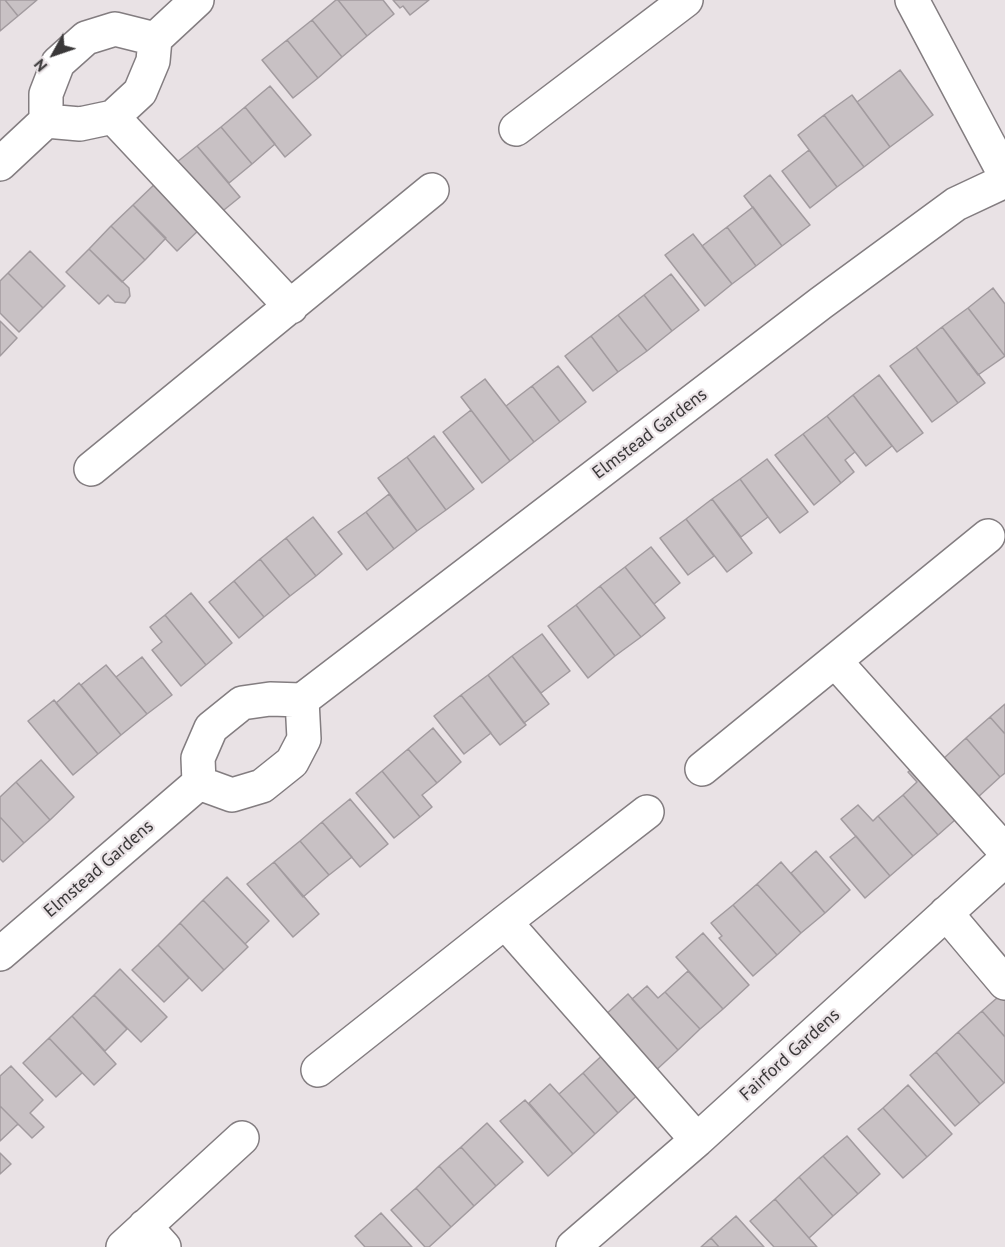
<!DOCTYPE html>
<html>
<head>
<meta charset="utf-8">
<style>
  body { margin:0 }
  #map { position:relative; width:1005px; height:1247px; overflow:hidden; background:#e9e2e5; font-family:"PT Sans",sans-serif }
  canvas { display:block }
  .north { position:absolute; left:24px; top:24px; width:60px; height:60px; -webkit-text-stroke:4px #e9e2e5; paint-order:stroke; rotate:230deg; font-size:16px; font-weight:700; line-height:24px; text-align:center; color:#3a3839 }
  .north::after { content:''; display:block; margin:auto; width:21px; height:27px; background:#3a3839; clip-path:polygon(50% 0,100% 100%,50% 72%,0 100%) }
</style>
</head>
<body>
<div id="map">
<canvas width="1005" height="1247"></canvas>
<div class="north">N</div>
</div>
<script>
const ctx = document.querySelector('canvas').getContext('2d');
ctx.lineJoin = 'round';
function fillPath(path, color) {
  ctx.fillStyle = color;
  ctx.fill(path, 'evenodd');
}
function poly(rows) {
  const path = new Path2D();
  for (const r of rows) {
    path.moveTo(r[0], r[1]);
    for (let i = 2; i < r.length; i += 2) path.lineTo(r[i], r[i + 1]);
  }
  return path;
}
function strokePath(path, color, width, dash) {
  ctx.strokeStyle = color;
  ctx.lineWidth = width;
  ctx.lineCap = dash ? 'butt' : 'round';
  ctx.setLineDash(dash || []);
  ctx.stroke(path);
}
function label(font, color, halo, rows, align = 'center') {
  ctx.font = font + ' "PT Sans",sans-serif';
  ctx.lineWidth = 4.5;
  ctx.setLineDash([]);
  ctx.textBaseline = 'middle';
  ctx.strokeStyle = halo;
  ctx.fillStyle = color;
  for (const [text, x, y, turn = 0] of rows) {
    ctx.save();
    ctx.translate(x, y);
    ctx.rotate((+turn || 0) * Math.PI / 180);
    ctx.textAlign = isNaN(turn) ? turn : align;
    if (halo) ctx.strokeText(text, 0, 0);
    ctx.fillText(text, 0, 0);
    ctx.restore();
  }
}
const building = poly([
  [0,0,5,0,18,16,0,31,0,0],
  [5,0,37,0,18,16,5,0],
  [336,0,338,0,367,36,342,57,312,20,336,0],
  [338,0,383,0,394,14,367,36,338,0],
  [393,0,429,0,410,15,403,6,400,8,393,0],
  [312,20,342,57,318,78,287,40,312,20],
  [287,40,318,78,293,98,262,60,287,40],
  [900,70,933,115,890,147,857,102,900,70],
  [270,86,311,135,285,157,245,107,270,86],
  [852,95,890,147,864,167,824,115,852,95],
  [245,107,275,144,252,164,221,127,245,107],
  [824,115,864,167,837,187,798,135,824,115],
  [221,127,252,164,229,183,197,146,221,127],
  [197,146,240,197,214,218,172,166,197,146],
  [809,150,837,187,810,208,782,171,809,150],
  [770,175,810,225,782,246,744,196,770,175],
  [159,180,203,226,177,251,133,205,159,180],
  [133,205,166,238,145,260,111,226,133,205],
  [753,207,782,246,756,266,727,227,753,207],
  [111,226,145,260,122,282,89,249,111,226],
  [727,227,756,266,732,284,702,246,727,227],
  [693,234,732,284,705,306,665,255,693,234],
  [89,249,129,288,130,296,125,303,115,302,108,295,99,304,66,272,89,249],
  [30,251,65,286,43,308,8,273,30,251],
  [8,273,43,308,19,332,0,313,0,281,8,273],
  [671,274,699,310,672,331,644,295,671,274],
  [993,288,1005,304,1005,356,968,308,993,288],
  [644,295,672,331,647,351,618,315,644,295],
  [968,308,1005,356,978,375,942,327,968,308],
  [618,315,647,351,618,372,591,336,618,315],
  [0,321,17,338,0,356,0,321],
  [942,327,985,383,958,403,916,347,942,327],
  [591,336,618,372,593,391,565,356,591,336],
  [916,347,958,403,932,422,890,366,916,347],
  [558,366,586,402,560,422,532,386,558,366],
  [879,375,923,433,897,452,853,395,879,375],
  [485,379,534,442,510,461,461,397,485,379],
  [532,386,560,422,534,442,506,406,532,386],
  [853,395,892,446,866,466,827,416,853,395],
  [471,410,510,461,482,483,443,432,471,410],
  [827,416,855,452,845,460,854,472,841,483,803,434,827,416],
  [803,434,841,483,814,505,775,455,803,434],
  [434,436,474,489,446,510,407,457,434,436],
  [407,457,446,510,417,531,378,478,407,457],
  [767,459,808,512,780,533,740,479,767,459],
  [740,479,768,517,741,537,712,499,740,479],
  [389,494,417,531,394,549,366,512,389,494],
  [712,499,752,553,727,572,686,519,712,499],
  [366,512,394,549,367,570,338,532,366,512],
  [313,517,342,554,316,576,286,538,313,517],
  [686,519,714,556,688,575,660,538,686,519],
  [286,538,316,576,290,596,260,559,286,538],
  [651,547,680,583,654,604,625,567,651,547],
  [260,559,290,596,264,617,234,581,260,559],
  [625,567,665,618,641,637,600,586,625,567],
  [234,581,264,617,239,638,209,602,234,581],
  [600,586,641,637,615,656,576,605,600,586],
  [191,593,232,643,206,665,165,615,191,593],
  [576,605,615,656,588,678,548,626,576,605],
  [165,615,206,665,181,686,152,650,162,642,150,627,165,615],
  [542,634,570,671,541,693,512,656,542,634],
  [512,656,549,704,524,723,488,675,512,656],
  [142,657,172,695,147,714,116,677,142,657],
  [106,665,147,714,121,735,81,685,106,665],
  [488,675,526,725,500,745,461,695,488,675],
  [79,683,121,735,98,754,56,703,79,683],
  [461,695,491,733,464,754,434,716,461,695],
  [54,700,98,754,73,775,28,721,54,700],
  [1005,704,1005,734,990,717,1005,704],
  [990,717,1005,734,1005,773,1000,777,966,738,990,717],
  [433,728,461,762,437,783,408,749,433,728],
  [966,738,1000,777,977,798,943,759,966,738],
  [408,749,437,783,422,795,432,807,420,817,382,771,408,749],
  [41,760,74,797,50,820,16,782,41,760],
  [920,762,964,812,938,835,903,795,917,782,908,772,920,762],
  [382,771,420,817,394,838,356,793,382,771],
  [16,782,50,820,24,843,0,817,0,797,16,782],
  [903,795,938,835,913,856,878,816,903,795],
  [350,799,388,844,360,867,322,822,350,799],
  [858,805,873,821,878,816,913,856,890,876,841,819,858,805],
  [0,817,24,843,3,862,0,859,0,817],
  [322,822,352,857,329,875,300,841,322,822],
  [856,836,890,876,865,898,830,857,856,836],
  [300,841,329,875,303,897,274,862,300,841],
  [816,851,850,890,825,913,791,873,816,851],
  [274,862,319,914,293,937,247,884,274,862],
  [781,862,825,913,801,933,757,884,781,862],
  [227,877,269,921,245,944,203,900,227,877],
  [757,884,801,933,777,955,733,905,757,884],
  [203,900,248,947,224,970,180,923,203,900],
  [733,905,777,955,753,976,719,938,722,936,711,923,733,905],
  [180,923,224,970,202,991,158,945,180,923],
  [703,933,749,985,723,1009,676,957,703,933],
  [158,945,189,978,164,1002,132,970,158,945],
  [120,969,167,1017,141,1042,94,995,120,969],
  [688,971,723,1009,700,1029,665,992,688,971],
  [647,986,658,998,665,992,700,1029,678,1050,632,999,647,986],
  [1005,991,1005,1037,982,1011,1005,991],
  [628,994,678,1050,654,1072,603,1017,628,994],
  [94,995,127,1029,105,1051,72,1016,94,995],
  [982,1011,1005,1037,1005,1082,1004,1083,958,1032,982,1011],
  [72,1016,116,1064,94,1085,49,1038,72,1016],
  [958,1032,1004,1083,980,1104,936,1052,958,1032],
  [49,1038,82,1073,56,1097,23,1063,49,1038],
  [607,1051,643,1090,618,1113,583,1073,607,1051],
  [936,1052,980,1104,955,1126,910,1075,936,1052],
  [11,1066,43,1100,30,1113,44,1127,32,1138,0,1106,0,1076,11,1066],
  [583,1073,618,1113,595,1134,559,1094,583,1073],
  [550,1084,595,1134,573,1154,529,1103,550,1084],
  [908,1085,952,1134,927,1157,883,1108,908,1085],
  [525,1100,573,1154,548,1176,500,1121,525,1100],
  [0,1106,18,1124,0,1141,0,1106],
  [883,1108,927,1157,903,1178,858,1129,883,1108],
  [487,1123,523,1162,496,1186,461,1147,487,1123],
  [847,1136,880,1174,858,1194,823,1156,847,1136],
  [461,1147,496,1186,474,1206,439,1166,461,1147],
  [0,1153,11,1164,0,1174,0,1153],
  [823,1156,858,1194,833,1216,799,1177,823,1156],
  [439,1166,474,1206,451,1227,416,1188,439,1166],
  [799,1177,833,1216,809,1238,775,1199,799,1177],
  [416,1188,451,1227,429,1247,425,1247,391,1210,416,1188],
  [775,1199,809,1238,817,1247,774,1247,750,1221,775,1199],
  [381,1213,412,1247,365,1247,355,1236,381,1213],
  [736,1216,764,1247,719,1247,711,1238,736,1216],
  [711,1238,719,1247,701,1247,711,1238]
]);
const minor = poly([
  [912,0,1005,175],
  [113,117,291,307],
  [46,121,80,124,113,117,140,92,153,61,155,39,197,0],
  [516,129,686,0],
  [0,164,46,121,46,94,58,63,86,38,115,29,155,39],
  [91,469,432,190],
  [835,661,1005,851],
  [702,769,988,536],
  [199,783,198,758,211,728,242,703,270,699,302,700,821,303,956,204,1005,181],
  [199,783,232,795,262,786,292,762,304,739,302,700],
  [946,913,1005,983],
  [505,922,697,1140],
  [0,954,199,783],
  [318,1070,505,922,647,812],
  [145,1226,164,1247],
  [123,1247,242,1138],
  [573,1247,697,1140,1005,860]
]);
const streetNames = [
  ["Elmstead Gardens",650,434,-37],
  ["Elmstead Gardens",99,869,-41],
  ["Fairford Gardens",790,1055,-42]
];
fillPath(building, '#c8c1c4');
strokePath(building, '#a29b9f', 1.5);
strokePath(minor, '#837d80', 36);
strokePath(minor, '#fff', 33);
label('18px', '#3a3839', '#e9e2e5', streetNames);
</script>
</body>
</html>
